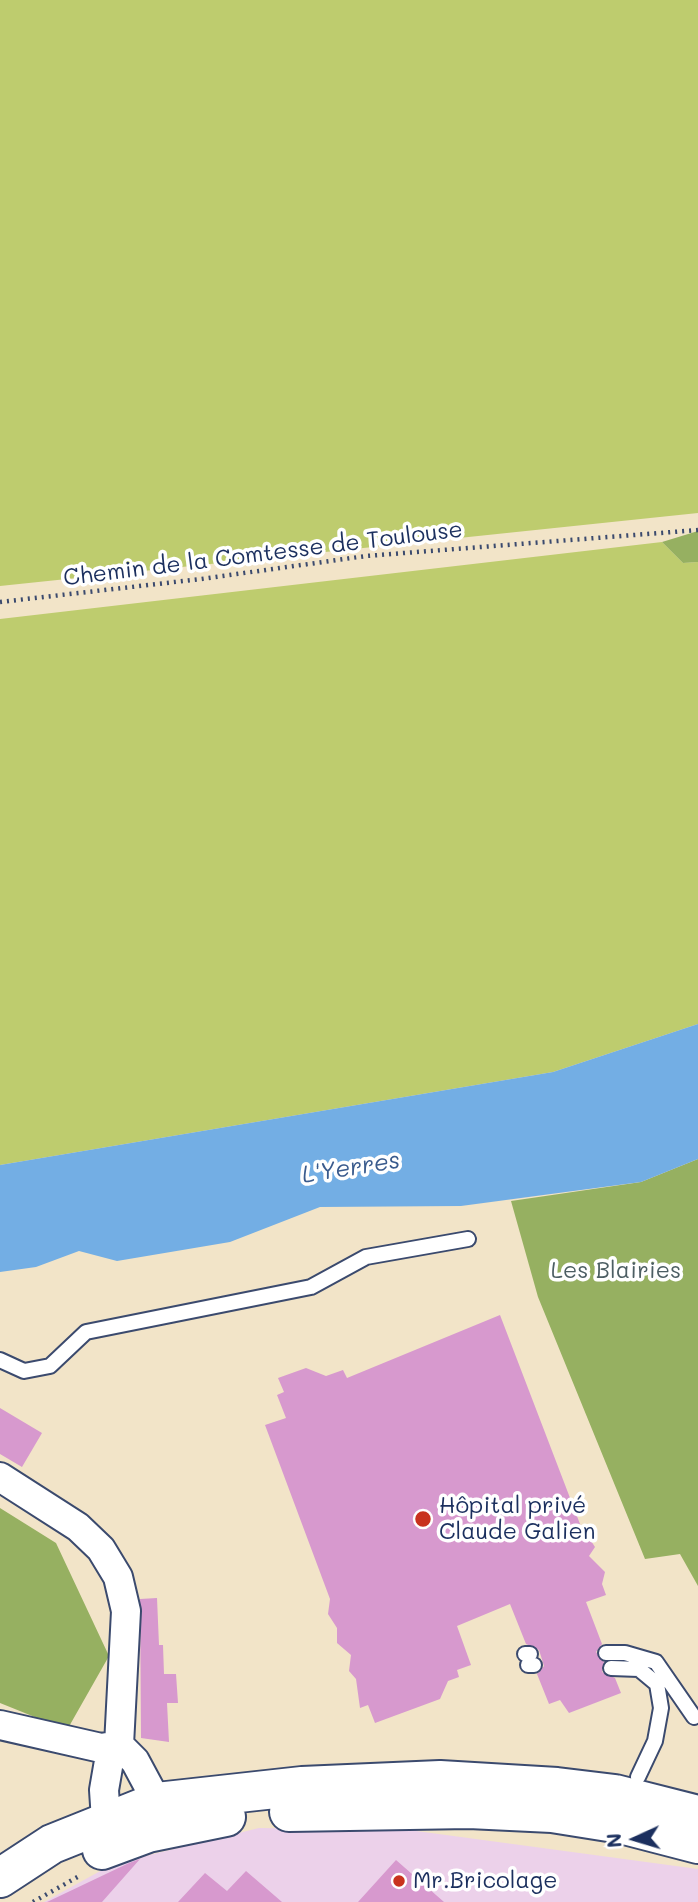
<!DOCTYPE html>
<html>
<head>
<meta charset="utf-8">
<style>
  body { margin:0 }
  #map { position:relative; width:698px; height:1902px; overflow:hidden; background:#f2e4c8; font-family:Mali,sans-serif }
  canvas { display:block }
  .north { position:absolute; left:600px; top:1804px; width:70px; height:70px; -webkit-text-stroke:5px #fff; paint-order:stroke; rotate:266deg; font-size:19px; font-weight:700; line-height:28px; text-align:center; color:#1b2f5e }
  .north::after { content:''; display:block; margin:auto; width:24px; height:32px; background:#1b2f5e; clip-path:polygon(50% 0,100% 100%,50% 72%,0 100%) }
</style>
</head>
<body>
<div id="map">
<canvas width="698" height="1902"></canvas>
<div class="north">N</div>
</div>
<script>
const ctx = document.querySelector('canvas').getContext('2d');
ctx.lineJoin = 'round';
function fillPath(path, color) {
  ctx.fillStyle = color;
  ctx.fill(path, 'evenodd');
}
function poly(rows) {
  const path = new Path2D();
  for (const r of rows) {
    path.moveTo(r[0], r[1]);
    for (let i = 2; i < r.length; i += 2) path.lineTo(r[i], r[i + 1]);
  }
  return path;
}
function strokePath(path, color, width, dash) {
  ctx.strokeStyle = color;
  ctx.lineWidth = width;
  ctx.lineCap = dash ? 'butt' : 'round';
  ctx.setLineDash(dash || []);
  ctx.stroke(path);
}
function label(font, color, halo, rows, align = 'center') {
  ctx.font = font + ' Mali,sans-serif';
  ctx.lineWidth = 7;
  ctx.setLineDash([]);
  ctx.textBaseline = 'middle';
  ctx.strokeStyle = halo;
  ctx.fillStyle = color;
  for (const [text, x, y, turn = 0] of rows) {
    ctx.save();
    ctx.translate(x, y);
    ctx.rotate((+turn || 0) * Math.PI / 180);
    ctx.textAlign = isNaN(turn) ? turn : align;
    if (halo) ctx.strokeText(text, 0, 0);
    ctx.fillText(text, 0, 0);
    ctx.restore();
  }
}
const built = poly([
  [259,1828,409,1830,698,1869,698,1902,44,1902,113,1864]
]);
const green = poly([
  [0,0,698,0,698,513,0,586],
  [662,542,683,563,698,562,698,1024,553,1072,0,1165,0,619]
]);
const forest = poly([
  [698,531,698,562,683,563,662,542],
  [698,1159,698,1586,680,1554,645,1559,538,1297,511,1201,641,1182],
  [0,1508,56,1543,109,1656,67,1730,0,1703]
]);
const water = poly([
  [698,1024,698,1159,641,1182,461,1206,320,1207,230,1242,117,1261,79,1251,36,1267,0,1272,0,1165,553,1072]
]);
const building = poly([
  [500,1315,580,1524,595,1547,589,1556,605,1572,602,1584,606,1595,586,1602,602,1644,596,1652,604,1662,602,1672,615,1678,621,1693,569,1713,560,1700,549,1704,537,1674,544,1666,539,1650,526,1644,510,1604,457,1626,471,1665,457,1670,459,1677,448,1681,440,1699,375,1723,368,1705,360,1708,356,1679,349,1671,351,1655,337,1643,337,1628,328,1614,330,1599,265,1425,286,1418,277,1395,284,1392,278,1378,306,1368,326,1376,343,1370,347,1378],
  [0,1408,42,1433,22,1467,0,1454],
  [157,1598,159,1645,163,1645,164,1674,176,1674,178,1703,167,1703,169,1742,141,1738,140,1599],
  [140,1859,102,1902,47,1902,129,1863],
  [396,1860,444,1902,358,1902],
  [246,1871,282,1902,178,1902,205,1873,227,1891]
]);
const path = poly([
  [0,602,201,579,366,556,698,530],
  [33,1902,81,1875]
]);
const service = poly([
  [0,1360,24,1371,50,1366,86,1332,311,1287,366,1257,468,1239],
  [606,1653,625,1653,656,1662,694,1717],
  [525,1654,530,1654],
  [528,1665,534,1665],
  [611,1668,639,1669,657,1684,661,1708,655,1741,638,1777]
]);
const minor = poly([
  [0,1477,78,1527,101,1549,118,1577,126,1611,119,1745],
  [0,1725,101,1748,119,1745],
  [119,1745,135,1761,157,1802],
  [106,1820,104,1790,109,1761,119,1745]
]);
const secondary = poly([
  [289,1812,469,1809,552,1813,621,1824,698,1844],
  [102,1850,148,1833,226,1817],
  [0,1878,52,1844,157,1802,302,1786,440,1780,557,1787,615,1794,698,1815]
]);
const markers = [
  [423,1519,9,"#c8321e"],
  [399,1881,7,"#c8321e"]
];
const streetNames = [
  ["Chemin de la Comtesse de Toulouse",263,554,-7]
];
const parkNames = [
  ["Les Blairies",616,1271]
];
const poiNames = [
  ["Hôpital privé",439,1506],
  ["Claude Galien",439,1532],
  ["Mr.Bricolage",413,1881]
];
const waterNames = [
  ["L'Yerres",351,1168,-9]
];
fillPath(built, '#ecd1ea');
fillPath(green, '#becc6e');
fillPath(forest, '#96b061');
fillPath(water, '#73aee4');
fillPath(building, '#d799ce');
strokePath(service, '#3b4a6e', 18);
strokePath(minor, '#3b4a6e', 32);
strokePath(secondary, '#3b4a6e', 42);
strokePath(path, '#3b4a6e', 4.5, [2, 5]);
strokePath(service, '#fff', 14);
strokePath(minor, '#fff', 28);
strokePath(secondary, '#fff', 38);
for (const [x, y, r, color] of markers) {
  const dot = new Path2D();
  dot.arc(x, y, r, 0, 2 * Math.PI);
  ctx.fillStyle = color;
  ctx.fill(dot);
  strokePath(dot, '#fff', 2.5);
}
label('23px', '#1b2f5e', '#fff', streetNames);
label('23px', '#4c5e63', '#fff', parkNames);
label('23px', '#1b2f5e', '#fff', poiNames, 'left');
label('italic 24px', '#3a5b8d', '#fff', waterNames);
</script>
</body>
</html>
